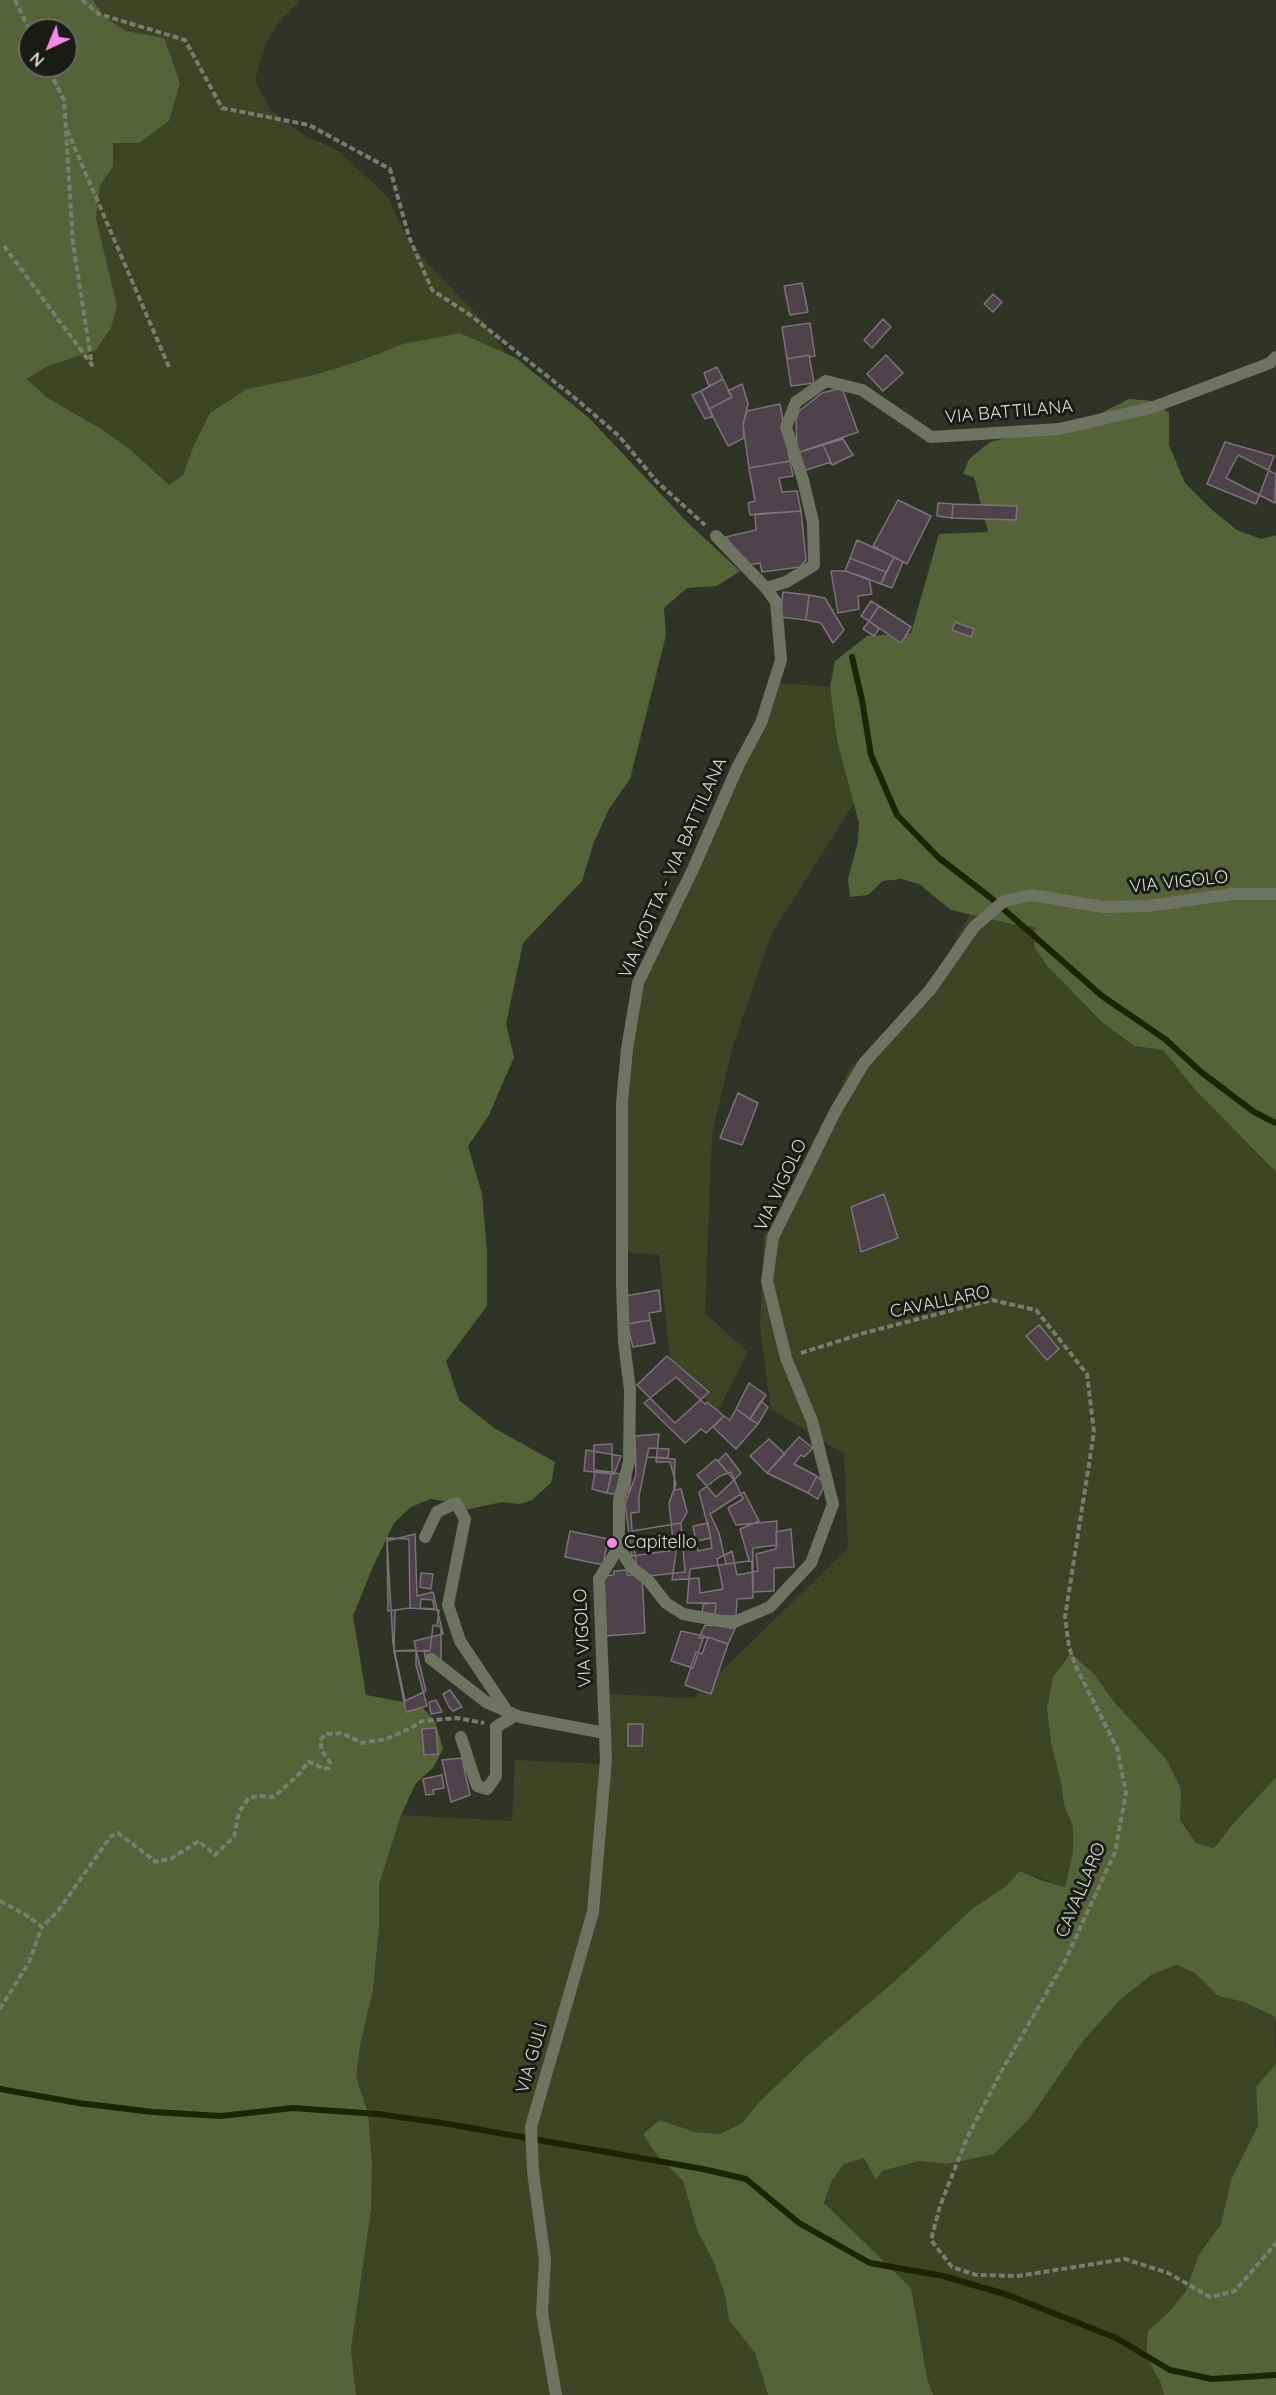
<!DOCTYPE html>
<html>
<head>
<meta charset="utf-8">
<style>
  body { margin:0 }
  #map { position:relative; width:1276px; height:2395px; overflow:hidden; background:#303427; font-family:Quicksand,sans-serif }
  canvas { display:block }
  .north { position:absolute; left:18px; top:18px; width:60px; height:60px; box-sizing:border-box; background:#191b15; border:2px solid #676963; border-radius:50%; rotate:224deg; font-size:16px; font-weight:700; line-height:24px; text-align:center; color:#dddfd7 }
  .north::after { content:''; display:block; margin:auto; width:21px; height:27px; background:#f987e8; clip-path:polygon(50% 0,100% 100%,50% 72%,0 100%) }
</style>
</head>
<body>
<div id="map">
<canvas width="1276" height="2395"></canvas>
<div class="north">N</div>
</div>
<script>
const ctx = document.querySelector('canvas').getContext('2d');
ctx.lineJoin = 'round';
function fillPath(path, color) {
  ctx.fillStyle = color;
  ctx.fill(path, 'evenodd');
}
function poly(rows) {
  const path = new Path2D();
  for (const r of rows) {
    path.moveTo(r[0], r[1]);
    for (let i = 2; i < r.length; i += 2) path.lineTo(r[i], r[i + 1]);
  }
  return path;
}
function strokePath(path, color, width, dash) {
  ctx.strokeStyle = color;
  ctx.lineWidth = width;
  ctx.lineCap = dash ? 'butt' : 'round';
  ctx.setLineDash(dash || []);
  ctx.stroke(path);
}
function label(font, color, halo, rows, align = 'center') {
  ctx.font = font + ' Quicksand,sans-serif';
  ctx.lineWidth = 6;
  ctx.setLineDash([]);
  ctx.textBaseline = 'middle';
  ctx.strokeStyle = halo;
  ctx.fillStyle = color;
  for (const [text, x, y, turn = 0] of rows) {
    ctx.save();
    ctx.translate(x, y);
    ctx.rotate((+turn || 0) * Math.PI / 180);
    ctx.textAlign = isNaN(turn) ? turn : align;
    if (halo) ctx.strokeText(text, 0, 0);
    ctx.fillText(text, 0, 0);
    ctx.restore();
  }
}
const green = poly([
  [93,0,301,0,278,23,265,46,255,80,270,109,306,137,336,149,388,197,408,240,435,271,487,325,505,353,460,333,310,376,247,389,194,445,183,475,169,485,131,450,103,430,46,397,26,380,46,367,96,350,117,306,96,218,100,186,113,166,113,143,164,38,126,32,104,17],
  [768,682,830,687,837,741,854,803,771,935,732,1049,712,1134,705,1313,748,1352,718,1411,671,1368,659,1255,616,1251,617,1111,641,965,670,899,704,841,748,748],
  [970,914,1016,925,1036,927,1034,947,1048,967,1103,1023,1134,1046,1163,1050,1197,1092,1276,1172,1276,1777,1232,1825,1214,1848,1196,1843,1180,1820,1181,1789,1094,1674,1047,1709,1051,1743,1061,1783,1064,1805,1073,1827,1073,1852,1065,1887,1020,1871,1005,1887,973,1908,896,1980,808,2055,759,2102,742,2123,720,2134,695,2132,660,2120,656,2154,683,2181,697,2230,713,2261,725,2295,729,2320,755,2353,768,2395,356,2395,351,2349,371,2210,372,2163,368,2113,356,2077,361,2041,373,1990,379,1928,379,1885,401,1815,512,1821,515,1760,604,1764,607,1694,694,1698,848,1548,844,1454,771,1409,760,1328,764,1236,808,1162,849,1069,924,999],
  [1177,1965,1195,1973,1218,1996,1244,2002,1275,2017,1276,2064,1256,2087,1258,2126,1231,2180,1221,2224,1198,2256,1186,2291,1170,2311,1148,2331,1146,2357,1160,2381,1164,2395,933,2395,927,2378,824,2203,831,2182,844,2164,864,2158,876,2180,882,2171,919,2161,947,2164,1030,2118,1083,2041,1120,2000,1151,1975]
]);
const forest = poly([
  [0,0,93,0,104,17,126,31,164,38,180,83,169,121,139,143,113,143,113,166,100,186,96,218,117,306,111,328,96,350,46,367,27,379,46,397,103,430,131,450,169,485,183,475,194,445,210,413,247,389,310,376,357,362,403,344,460,333,516,358,590,419,689,524,740,571,717,586,687,588,664,608,666,635,630,779,609,809,594,842,582,881,523,943,506,1024,514,1057,489,1115,468,1146,482,1194,487,1252,487,1306,446,1361,459,1400,494,1428,555,1462,551,1483,532,1500,520,1504,502,1502,465,1510,449,1502,431,1499,411,1507,394,1523,372,1569,353,1616,366,1695,420,1705,435,1721,443,1749,433,1768,416,1783,401,1815,379,1885,379,1928,373,1990,361,2041,356,2077,368,2113,372,2163,371,2210,351,2349,356,2395,0,2395],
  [30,30,66,30,66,66,30,66],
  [1129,399,1153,401,1169,413,1169,445,1185,483,1212,510,1237,530,1261,539,1276,535,1276,1172,1197,1092,1163,1050,1134,1046,1103,1023,1048,967,1034,947,1035,927,1016,925,951,910,919,884,901,879,883,881,868,895,850,897,848,879,858,842,859,823,837,741,830,687,835,661,867,636,911,633,939,534,988,532,974,477,963,474,969,459,990,442,1095,416],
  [1071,1653,1094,1674,1116,1704,1166,1759,1181,1789,1180,1820,1196,1843,1214,1848,1232,1825,1276,1777,1276,2023,1275,2017,1244,2002,1218,1996,1195,1973,1177,1965,1151,1975,1120,2000,1083,2041,1030,2118,994,2154,947,2164,919,2161,882,2171,876,2180,864,2158,844,2164,831,2182,824,2203,911,2288,927,2378,933,2395,768,2395,755,2353,729,2320,725,2295,713,2261,697,2230,683,2181,656,2154,643,2134,660,2120,695,2132,720,2134,742,2123,759,2102,808,2055,896,1980,973,1908,1005,1887,1020,1871,1041,1880,1065,1887,1073,1852,1073,1827,1064,1805,1061,1783,1051,1743,1047,1709,1053,1677],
  [1276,2064,1276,2395,1164,2395,1160,2381,1146,2357,1148,2331,1170,2311,1186,2291,1198,2256,1221,2224,1231,2180,1258,2126,1256,2087]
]);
const stream = poly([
  [852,657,862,700,871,755,897,815,939,858,991,898,1102,996,1165,1039,1201,1072,1254,1112,1276,1123],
  [0,2089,78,2103,153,2112,221,2116,293,2108,378,2114,442,2123,703,2169,746,2179,799,2223,870,2263,943,2276,1008,2295,1116,2338,1170,2370,1212,2379,1276,2375]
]);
const building = poly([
  [802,283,808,312,790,315,784,286,802,283],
  [993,294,1002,302,993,312,984,304,993,294],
  [883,319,891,327,872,348,864,340,883,319],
  [810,323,815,356,810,357,809,355,787,359,782,327,810,323],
  [809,355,814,383,791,386,787,359,809,355],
  [886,355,903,373,883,391,867,374,886,355],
  [717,367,723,379,709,386,704,373,717,367],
  [723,379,732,397,709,409,701,391,723,379],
  [742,384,748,404,743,425,744,438,728,446,709,409,732,397,728,391,742,384],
  [842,388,858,432,797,453,796,419,799,411,822,393,842,388],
  [701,391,713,416,705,419,692,395,701,391],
  [780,404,790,461,749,468,743,425,747,411,780,404],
  [843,439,853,455,832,465,823,445,843,439],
  [1225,442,1274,456,1256,504,1207,484,1225,442],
  [823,445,831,462,803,471,797,453,823,445],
  [1238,455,1276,474,1275,503,1226,478,1238,455],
  [790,461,793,476,779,478,782,492,797,491,801,511,750,515,748,503,755,501,749,468,790,461],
  [898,500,931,516,907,564,873,546,898,500],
  [938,503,953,504,952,518,937,516,938,503],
  [953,504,1017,506,1016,520,952,518,953,504],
  [801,511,806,560,800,567,762,572,760,563,747,565,726,537,756,530,755,514,801,511],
  [857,540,894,557,886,572,850,558,857,540],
  [894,557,903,562,892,588,881,584,894,557],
  [850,558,886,572,881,584,845,571,850,558],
  [831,571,845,571,869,579,872,594,858,596,859,609,838,613,831,571],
  [783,592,809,595,806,620,780,617,783,592],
  [809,595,825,598,844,630,833,643,821,623,806,620,809,595],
  [871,601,879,606,869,621,861,616,871,601],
  [879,606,911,627,901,643,869,621,879,606],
  [869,621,879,629,874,636,863,629,869,621],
  [955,622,974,629,971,637,952,630,955,622],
  [738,1093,758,1103,742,1145,720,1138,738,1093],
  [884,1194,898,1238,861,1252,851,1207,884,1194],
  [659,1290,661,1311,649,1313,650,1320,627,1324,625,1296,659,1290],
  [650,1320,655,1343,633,1347,627,1324,650,1320],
  [1039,1325,1059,1349,1047,1360,1026,1336,1039,1325],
  [667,1356,709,1392,675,1423,637,1385,667,1356],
  [676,1377,705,1404,707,1402,724,1416,706,1433,701,1429,685,1443,644,1403,676,1377],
  [749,1383,766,1395,750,1419,736,1409,749,1383],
  [761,1401,768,1407,758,1424,750,1419,761,1401],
  [736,1409,758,1424,736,1449,713,1427,724,1416,730,1420,736,1409],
  [659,1434,656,1462,670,1462,676,1484,669,1503,674,1550,632,1556,625,1504,636,1475,635,1436,659,1434],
  [799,1437,813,1448,804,1457,801,1455,794,1464,817,1476,808,1493,767,1473,799,1437],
  [769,1439,785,1454,767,1473,750,1456,769,1439],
  [612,1444,612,1472,594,1470,594,1445,612,1444],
  [649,1448,669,1449,668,1458,647,1457,649,1448],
  [586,1450,621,1456,614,1474,584,1471,586,1450],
  [726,1453,741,1473,734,1480,718,1461,726,1453],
  [647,1457,675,1459,674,1490,681,1489,687,1512,681,1523,632,1531,631,1513,639,1512,639,1496,647,1457],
  [716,1459,734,1480,716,1497,697,1475,716,1459],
  [595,1471,612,1472,607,1493,592,1489,595,1471],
  [612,1472,631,1477,628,1497,607,1493,612,1472],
  [731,1472,743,1499,728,1508,736,1525,777,1521,776,1549,756,1554,758,1571,737,1575,732,1551,717,1559,723,1589,700,1593,699,1578,672,1580,677,1545,711,1538,699,1492,720,1476,731,1472],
  [817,1476,825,1484,818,1499,808,1493,817,1476],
  [744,1492,759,1521,740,1529,749,1561,726,1564,719,1533,710,1514,744,1492],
  [681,1523,685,1572,649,1576,637,1570,632,1531,681,1523],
  [708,1523,712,1548,698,1551,693,1526,708,1523],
  [791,1529,794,1567,774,1568,774,1591,753,1592,753,1548,777,1545,776,1532,791,1529],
  [570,1531,608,1539,603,1565,565,1557,570,1531],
  [415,1534,417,1596,433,1592,443,1634,414,1641,426,1691,405,1701,393,1643,387,1541,415,1534],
  [387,1538,409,1539,410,1608,388,1611,387,1538],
  [749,1561,752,1562,753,1598,737,1599,736,1616,715,1616,716,1603,687,1603,690,1569,749,1561],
  [627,1570,627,1575,642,1575,645,1633,605,1636,603,1576,614,1575,614,1571,627,1570],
  [421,1573,433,1574,431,1589,420,1587,421,1573],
  [421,1599,433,1600,434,1609,420,1608,421,1599],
  [716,1603,715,1616,702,1616,703,1604,716,1603],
  [410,1608,439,1610,437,1626,433,1625,430,1651,394,1651,395,1610,410,1608],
  [433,1625,441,1627,441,1660,426,1662,424,1650,430,1651,433,1625],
  [705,1625,736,1626,728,1644,708,1637,699,1638,705,1625],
  [681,1631,704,1636,693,1668,671,1661,681,1631],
  [708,1637,728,1644,711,1694,685,1685,696,1652,702,1654,708,1637],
  [416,1650,416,1665,427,1706,406,1712,394,1651,416,1650],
  [450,1690,462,1707,453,1711,449,1707,443,1694,450,1690],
  [436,1700,442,1712,431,1714,429,1702,436,1700],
  [628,1724,643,1724,642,1746,628,1746,628,1724],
  [436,1728,438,1754,424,1755,422,1729,436,1728],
  [462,1758,470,1795,451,1802,442,1760,462,1758],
  [442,1775,444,1788,433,1790,434,1794,426,1795,423,1779,442,1775]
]);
const path = poly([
  [15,0,30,31],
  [82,0,99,14,185,40,222,108,309,125,390,169,409,237,432,290,470,315,575,398,619,436,657,482,705,525],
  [67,130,169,367],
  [4,246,92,365,73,243,64,100,47,66],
  [801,1353,864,1333,992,1300,1036,1310,1087,1374,1094,1432,1065,1617,1069,1647,1077,1669,1117,1748,1126,1793,1115,1852,1065,1961,1001,2072,967,2138,940,2206,931,2240,952,2267,976,2275,1018,2276,1125,2259,1168,2273,1210,2297,1235,2291,1276,2243],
  [0,1901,26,1915,42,1927,58,1911,111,1836,118,1833,156,1862,172,1858,199,1841,215,1855,234,1837,239,1812,249,1798,260,1796,274,1797,300,1773,308,1762,314,1763,323,1769,329,1768,330,1762,322,1751,320,1740,326,1734,342,1733,362,1743,386,1739,409,1729,422,1721,457,1718,484,1723],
  [0,2009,29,1962,42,1927]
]);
const service = poly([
  [766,588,786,582,814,565,813,522,803,480,786,427,796,402,826,381,862,390,931,437,980,434,1059,429,1151,408,1270,363,1276,357],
  [425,1537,437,1512,456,1503,465,1519,448,1605,460,1641,507,1711],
  [431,1659,486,1702,520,1717,605,1733],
  [461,1737,477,1786,487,1789,496,1776,496,1727,516,1715]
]);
const minor = poly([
  [716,536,766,588,776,602,781,660,761,723,738,766,694,867,638,983,627,1049,622,1103,622,1285,624,1342,630,1390,629,1462,619,1500,619,1547,632,1568,648,1580,666,1603,683,1614,732,1623,770,1607,811,1563,833,1504,812,1421,786,1358,767,1281,773,1237,835,1112,864,1063,930,990,974,927,1004,901,1032,895,1103,907,1148,906,1232,894,1276,894],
  [556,2395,542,2313,545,2260,533,2172,531,2127,593,1912,606,1760,599,1579,619,1547]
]);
const markers = [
  [612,1543,6,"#f987e8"]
];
const streetNames = [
  ["VIA BATTILANA",1009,412,-5],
  ["VIA MOTTA - VIA BATTILANA",673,868,-66],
  ["VIA VIGOLO",1179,882,-6],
  ["VIA VIGOLO",781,1185,-65],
  ["CAVALLARO",940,1302,-12],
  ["VIA VIGOLO",583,1638,-93],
  ["CAVALLARO",1081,1890,-67],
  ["VIA GULI",532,2058,-74]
];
const poiNames = [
  ["Capitello",624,1543]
];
fillPath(green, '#3d4524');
fillPath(forest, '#586239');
strokePath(stream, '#1d2400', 6);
fillPath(building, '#4e424b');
strokePath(building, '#7e717b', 1.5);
strokePath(path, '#797c71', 4, [6, 3]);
strokePath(service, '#6f7462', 12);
strokePath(minor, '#6f7462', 12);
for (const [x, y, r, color] of markers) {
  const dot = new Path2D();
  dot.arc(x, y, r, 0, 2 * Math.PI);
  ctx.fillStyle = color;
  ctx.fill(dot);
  strokePath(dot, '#191b15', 2);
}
label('18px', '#dddfd7', '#191b15', streetNames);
label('18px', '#dddfd7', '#191b15', poiNames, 'left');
</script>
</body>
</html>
